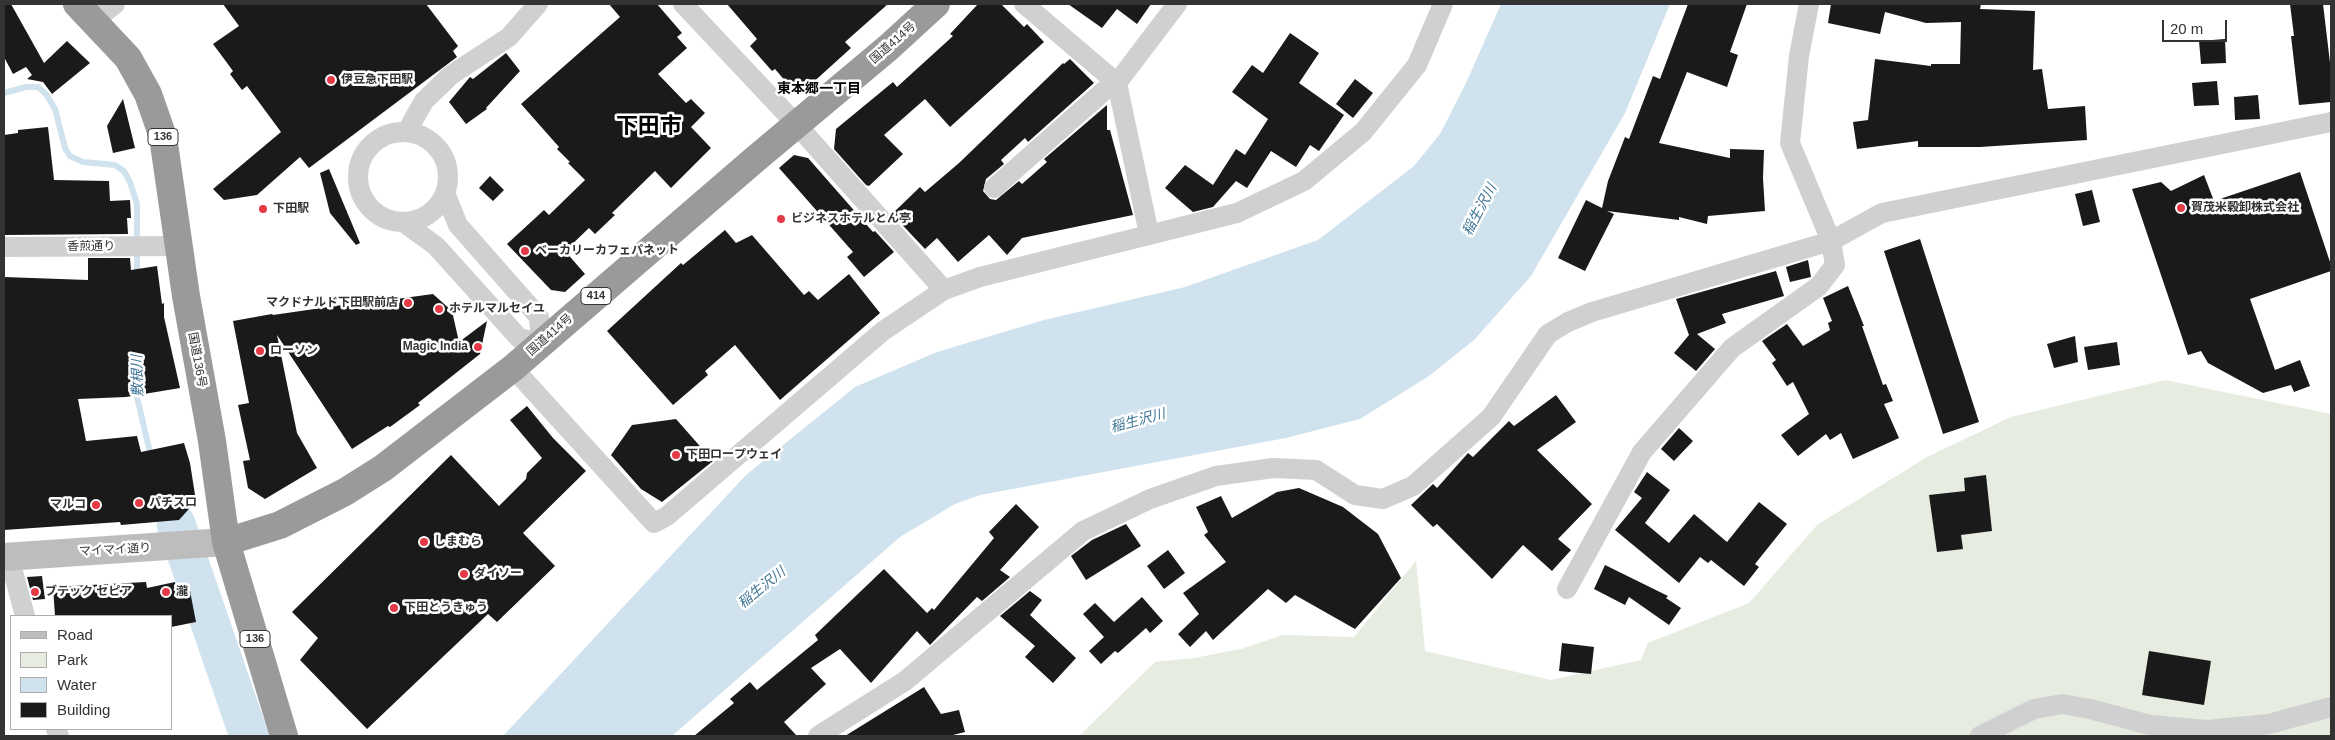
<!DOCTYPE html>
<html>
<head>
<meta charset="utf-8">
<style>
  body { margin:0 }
  #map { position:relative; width:2335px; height:740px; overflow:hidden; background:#fff; font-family:Helvetica,sans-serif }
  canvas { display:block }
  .frame { position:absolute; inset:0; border:5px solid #333; pointer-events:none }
  .legend { position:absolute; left:10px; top:615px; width:162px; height:115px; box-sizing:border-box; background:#fff; border:1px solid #adadad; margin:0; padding:6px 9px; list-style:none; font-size:15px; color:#333 }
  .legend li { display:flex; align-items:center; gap:10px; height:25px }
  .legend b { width:25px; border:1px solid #adadad }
  .scale { position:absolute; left:2162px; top:20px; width:65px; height:22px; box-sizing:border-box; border:2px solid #333; border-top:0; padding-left:6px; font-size:15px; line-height:18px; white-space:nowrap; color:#333; -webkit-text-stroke:4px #fff; paint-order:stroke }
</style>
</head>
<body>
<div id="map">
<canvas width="2335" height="740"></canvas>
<div class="frame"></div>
<ul class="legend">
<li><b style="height:6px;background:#bdbdbd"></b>Road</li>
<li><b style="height:14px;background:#e6ecdf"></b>Park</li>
<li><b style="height:14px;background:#cfe2ee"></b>Water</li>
<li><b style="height:14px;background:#1a1a1a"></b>Building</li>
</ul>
<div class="scale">20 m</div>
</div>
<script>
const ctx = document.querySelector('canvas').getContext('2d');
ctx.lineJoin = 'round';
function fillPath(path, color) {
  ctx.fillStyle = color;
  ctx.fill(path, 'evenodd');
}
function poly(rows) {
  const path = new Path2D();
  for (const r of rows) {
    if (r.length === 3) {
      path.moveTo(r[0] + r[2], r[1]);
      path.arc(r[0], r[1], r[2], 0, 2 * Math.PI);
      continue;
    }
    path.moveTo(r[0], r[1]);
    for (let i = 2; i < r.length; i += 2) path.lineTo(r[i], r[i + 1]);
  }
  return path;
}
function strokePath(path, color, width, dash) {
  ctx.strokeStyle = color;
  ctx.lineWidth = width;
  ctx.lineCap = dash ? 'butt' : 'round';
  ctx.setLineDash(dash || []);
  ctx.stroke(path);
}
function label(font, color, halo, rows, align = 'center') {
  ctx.font = font + ' Helvetica,"Noto Sans JP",sans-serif';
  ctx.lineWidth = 5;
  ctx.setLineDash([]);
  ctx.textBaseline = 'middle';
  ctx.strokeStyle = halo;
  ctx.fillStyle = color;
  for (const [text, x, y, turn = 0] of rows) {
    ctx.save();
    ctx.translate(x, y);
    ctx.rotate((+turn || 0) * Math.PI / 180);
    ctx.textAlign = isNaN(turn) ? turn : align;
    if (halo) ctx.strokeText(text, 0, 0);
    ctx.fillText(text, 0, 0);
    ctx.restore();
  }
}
const green = poly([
  [2165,380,2331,414,2331,736,1079,736,1155,662,1194,658,1241,649,1283,635,1354,637,1416,561,1425,651,1551,680,1641,660,1648,643,1749,603,1817,525,1927,457,2011,417]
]);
const water = poly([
  [1501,4,1670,4,1625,113,1531,276,1474,340,1429,376,1360,419,1286,438,980,495,955,504,900,537,672,736,503,736,746,475,855,387,937,352,1044,320,1185,287,1318,240,1414,166,1440,134,1466,83]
]);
const stream = poly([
  [4,93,26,87,38,87,46,94,55,109,65,148,70,156,83,162,115,165,124,171,130,182,137,204,137,276],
  [137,386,137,397,151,457]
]);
const river = poly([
  [176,524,249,736]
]);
const building = poly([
  [4,4,11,4,44,63,67,41,90,63,52,94,43,82,27,79,32,75,26,67,13,74,4,57],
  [223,4,426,4,458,46,453,51,457,57,309,168,300,157,257,195,224,200,213,189,281,132,247,86,242,90,230,74,233,71,213,44,239,26],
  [609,4,657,4,682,33,677,37,687,48,658,74,686,103,691,99,705,113,691,127,711,148,671,188,655,171,612,213,615,215,595,234,589,228,565,251,585,274,565,292,551,290,507,244,544,210,549,215,585,180,568,163,570,162,557,149,559,147,521,104,620,17],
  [727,4,888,4,845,42,851,48,798,96,775,69,772,71,750,46,757,39],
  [978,4,1001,4,1024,27,1027,24,1044,42,950,127,925,99,884,135,903,154,869,186,866,185,834,149,836,129,893,82,897,87,953,36,950,34],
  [1068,4,1151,4,1137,24,1117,9,1102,28],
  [1688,4,1747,4,1730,52,1738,55,1727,87,1687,72,1659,143,1730,158,1730,149,1764,150,1763,178,1765,211,1708,216,1707,224,1679,217,1679,220,1607,211,1614,214,1585,271,1558,258,1586,200,1602,208,1608,181,1625,137,1629,139,1653,76,1660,79],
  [1831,4,1981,4,1980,9,2035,11,2033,70,2042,69,2048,109,2085,106,2087,140,1980,147,1918,147,1918,141,1857,149,1853,122,1868,120,1875,59,1931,66,1931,64,1960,64,1961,22,1926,23,1885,12,1880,34,1828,23],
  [2290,4,2323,4,2331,71,2331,102,2299,105,2291,36,2294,36],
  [1290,33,1319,53,1299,83,1344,115,1319,151,1310,145,1296,167,1271,151,1247,188,1236,181,1213,207,1193,212,1165,188,1185,165,1213,185,1236,149,1245,155,1268,119,1232,92,1252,65,1263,73],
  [2225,39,2226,63,2201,64,2199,41],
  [506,53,520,71,486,108,487,109,466,124,449,102,470,77,473,79],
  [1070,59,1094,83,1028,142,1025,138,1001,160,1004,164,986,179,983,191,990,199,996,200,1019,181,1022,184,1047,162,1044,159,1107,105,1107,130,1110,130,1133,215,1022,238,1007,255,989,235,958,262,937,238,925,249,892,214,920,187,925,192,959,163,1063,63,1064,64],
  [1355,79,1373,93,1353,118,1336,104],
  [2217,81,2219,105,2194,106,2192,83],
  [2258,95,2260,119,2235,120,2234,97],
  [123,99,135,148,113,153,107,126],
  [48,127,54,180,109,181,110,201,130,200,131,218,127,218,128,234,4,235,4,135,18,133,18,130],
  [794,155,808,158,873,232,875,231,894,252,864,277,847,257,853,252,779,168],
  [329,169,360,243,356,245,330,213,320,173],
  [2300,172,2331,265,2331,271,2250,299,2275,370,2300,360,2310,386,2294,392,2291,385,2263,393,2208,363,2201,351,2188,355,2132,189,2161,182,2171,191,2204,175,2214,201],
  [490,176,504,190,493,201,479,188],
  [2092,190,2100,222,2083,226,2075,194],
  [725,230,736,243,752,235,804,295,809,291,818,300,849,274,880,313,780,400,735,345,705,371,708,375,673,405,607,331,681,263,683,265],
  [1920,239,1979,422,1943,434,1884,251],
  [88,258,130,258,131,270,157,266,162,304,164,303,164,317,180,388,126,397,78,399,86,441,137,436,141,452,184,443,190,463,196,501,179,520,121,525,120,522,4,530,4,277,88,280],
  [1808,260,1811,277,1790,282,1786,267],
  [1776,271,1784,296,1722,314,1726,323,1697,334,1715,349,1696,371,1674,353,1689,335,1676,299],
  [1848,286,1864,326,1862,326,1883,385,1886,384,1893,401,1884,404,1899,438,1853,459,1841,433,1830,440,1826,434,1798,456,1781,435,1809,414,1793,382,1787,386,1772,363,1776,360,1762,341,1787,324,1803,346,1830,330,1828,323,1832,321,1823,298],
  [433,294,452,311,459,342,487,321,480,354,418,403,420,405,390,427,388,426,352,449,277,335,297,433,317,468,265,499,248,488,243,461,250,460,238,405,249,403,233,321,272,314,273,315,349,304,348,300,388,296,389,300],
  [2075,336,2078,362,2054,368,2047,344],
  [2117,342,2120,365,2088,370,2084,347],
  [1556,395,1576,422,1537,450,1592,504,1558,539,1571,550,1552,571,1523,545,1492,579,1437,524,1433,527,1411,505,1433,484,1437,488,1468,453,1473,457,1509,421,1514,426],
  [527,406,553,438,586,471,523,533,555,566,497,622,488,614,367,729,300,660,318,638,292,612,451,455,499,506,526,479,527,473,542,458,510,420],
  [676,419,713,461,662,502,641,489,611,455,632,425],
  [1679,428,1693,441,1674,461,1661,449],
  [1647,472,1670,490,1645,523,1669,543,1694,514,1727,542,1759,502,1787,524,1755,564,1759,567,1744,586,1711,560,1708,563,1700,557,1679,583,1615,530,1642,498,1634,492],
  [1986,475,1992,531,1961,535,1963,549,1937,552,1929,495,1965,491,1964,478],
  [1299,488,1343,507,1378,534,1401,578,1355,629,1295,595,1286,603,1268,589,1213,640,1206,631,1190,647,1178,634,1199,614,1183,593,1226,562,1204,535,1208,532,1196,507,1221,496,1232,518,1277,492],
  [1016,504,1039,527,1000,570,1010,577,982,601,977,597,930,645,917,631,871,683,840,649,811,668,826,684,784,722,797,736,694,736,734,703,730,699,750,682,757,690,818,640,815,635,884,569,927,613,932,608,934,610,994,538,989,532],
  [1126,524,1141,546,1086,580,1071,556,1092,540],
  [1168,550,1185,573,1164,589,1147,566],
  [1605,565,1668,596,1666,598,1681,608,1669,625,1629,597,1625,605,1594,589],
  [42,576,45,599,33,600,27,577],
  [146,582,147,588,175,582,177,593,190,591,196,622,171,627,171,616,55,616,53,587],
  [1030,591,1042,600,1030,615,1076,658,1053,683,1025,657,1035,646,1000,616],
  [1142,597,1163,621,1150,633,1146,628,1118,653,1115,651,1101,664,1089,651,1104,637,1083,614,1095,603,1114,622],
  [1562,643,1594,647,1591,674,1559,671],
  [2149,651,2211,661,2204,705,2142,695],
  [924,687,941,714,959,710,965,732,949,736,845,736]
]);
const street = poly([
  [683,4,796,124,944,290],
  [1024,4,1117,83,1149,234],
  [95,20,115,4],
  [407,131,424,101,451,75,509,37,538,4],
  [403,177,45],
  [994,188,1106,89,1117,83,1177,4],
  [403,222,436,246,519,338,541,343,539,317,458,225,445,193],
  [4,247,179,246],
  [513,368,654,523,667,516,883,331,944,290,980,277,1237,213,1304,181,1363,132,1417,65,1443,4],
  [9,557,25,616],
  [1567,589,1642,452,1732,348,1819,286,1835,265,1831,241,1790,143,1799,56,1809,4],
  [56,729,59,736],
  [818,736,905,681,1083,531,1150,499,1216,476,1273,468,1316,470,1355,495,1383,499,1413,486,1491,417,1548,334,1568,322,1592,312,1831,241,1882,213,2331,122],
  [1980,736,2034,709,2062,704,2090,709,2150,725,2207,730,2269,724,2331,707]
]);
const secondary = poly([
  [4,557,226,542]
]);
const highway = poly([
  [77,4,128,58,148,94,163,137,186,296,212,441,226,542,284,736],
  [226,542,280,525,345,492,383,468,513,368,753,161,889,47,936,4]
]);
const markers = [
  [331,80,5,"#e63946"],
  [2181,208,5,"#e63946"],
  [263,209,5,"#e63946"],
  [781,219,5,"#e63946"],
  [525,251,5,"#e63946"],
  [408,303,5,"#e63946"],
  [439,309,5,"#e63946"],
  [478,347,5,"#e63946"],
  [260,351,5,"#e63946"],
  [676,455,5,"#e63946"],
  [139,503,5,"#e63946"],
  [96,505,5,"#e63946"],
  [424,542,5,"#e63946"],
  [464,574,5,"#e63946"],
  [35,592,5,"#e63946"],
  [166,592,5,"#e63946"],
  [394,608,5,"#e63946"]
];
const shields = [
  [163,137,30],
  [596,296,30],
  [255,639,30]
];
const shieldNames = [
  ["136",163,137],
  ["414",596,296],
  ["136",255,639]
];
const streetNames = [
  ["国道414号",893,43,-41],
  ["香煎通り",91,247],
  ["国道414号",550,335,-41],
  ["国道136号",197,360,80],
  ["マイマイ通り",115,550,-3]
];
const poiNames = [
  ["伊豆急下田駅",341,80],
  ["賀茂米穀卸株式会社",2191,208],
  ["下田駅",273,209],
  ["ビジネスホテルとん亭",791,219],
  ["ベーカリーカフェパネット",535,251],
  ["マクドナルド下田駅前店",398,303,"right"],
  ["ホテルマルセイユ",449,309],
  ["Magic India",468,347,"right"],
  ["ローソン",270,351],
  ["下田ロープウェイ",686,455],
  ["パチスロ",149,503],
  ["マルコ",86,505,"right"],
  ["しまむら",434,542],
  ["ダイソー",474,574],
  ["ブテック セピア",45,592],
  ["瀧",176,592],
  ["下田とうきゅう",404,608]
];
const neighbourhoodNames = [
  ["東本郷一丁目",819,89]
];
const waterNames = [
  ["稲生沢川",1480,210,-62],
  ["敷根川",138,376,-92],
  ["稲生沢川",1138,421,-15],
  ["稲生沢川",762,588,-39]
];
const townNames = [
  ["下田市",649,127]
];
fillPath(green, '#e6ecdf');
fillPath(water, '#cfe2ee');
strokePath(stream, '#cfe2ee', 6);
strokePath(river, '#cfe2ee', 39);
fillPath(building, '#1a1a1a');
strokePath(street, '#d0d0d0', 20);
strokePath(secondary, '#bdbdbd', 28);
strokePath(highway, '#9a9a9a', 28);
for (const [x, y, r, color] of markers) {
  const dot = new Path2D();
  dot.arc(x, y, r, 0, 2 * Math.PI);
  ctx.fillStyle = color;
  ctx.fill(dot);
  strokePath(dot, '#fff', 2);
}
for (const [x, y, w] of shields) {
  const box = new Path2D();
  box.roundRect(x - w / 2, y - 8.5, w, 17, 4);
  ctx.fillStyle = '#fff';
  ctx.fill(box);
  strokePath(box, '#333', 1);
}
label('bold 11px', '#333', null, shieldNames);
label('12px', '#333', '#fff', streetNames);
label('bold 12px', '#333', '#fff', poiNames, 'left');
label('bold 14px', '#000', '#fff', neighbourhoodNames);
label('italic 14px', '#3f7597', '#fff', waterNames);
label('bold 22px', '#000', '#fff', townNames);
</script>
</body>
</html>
